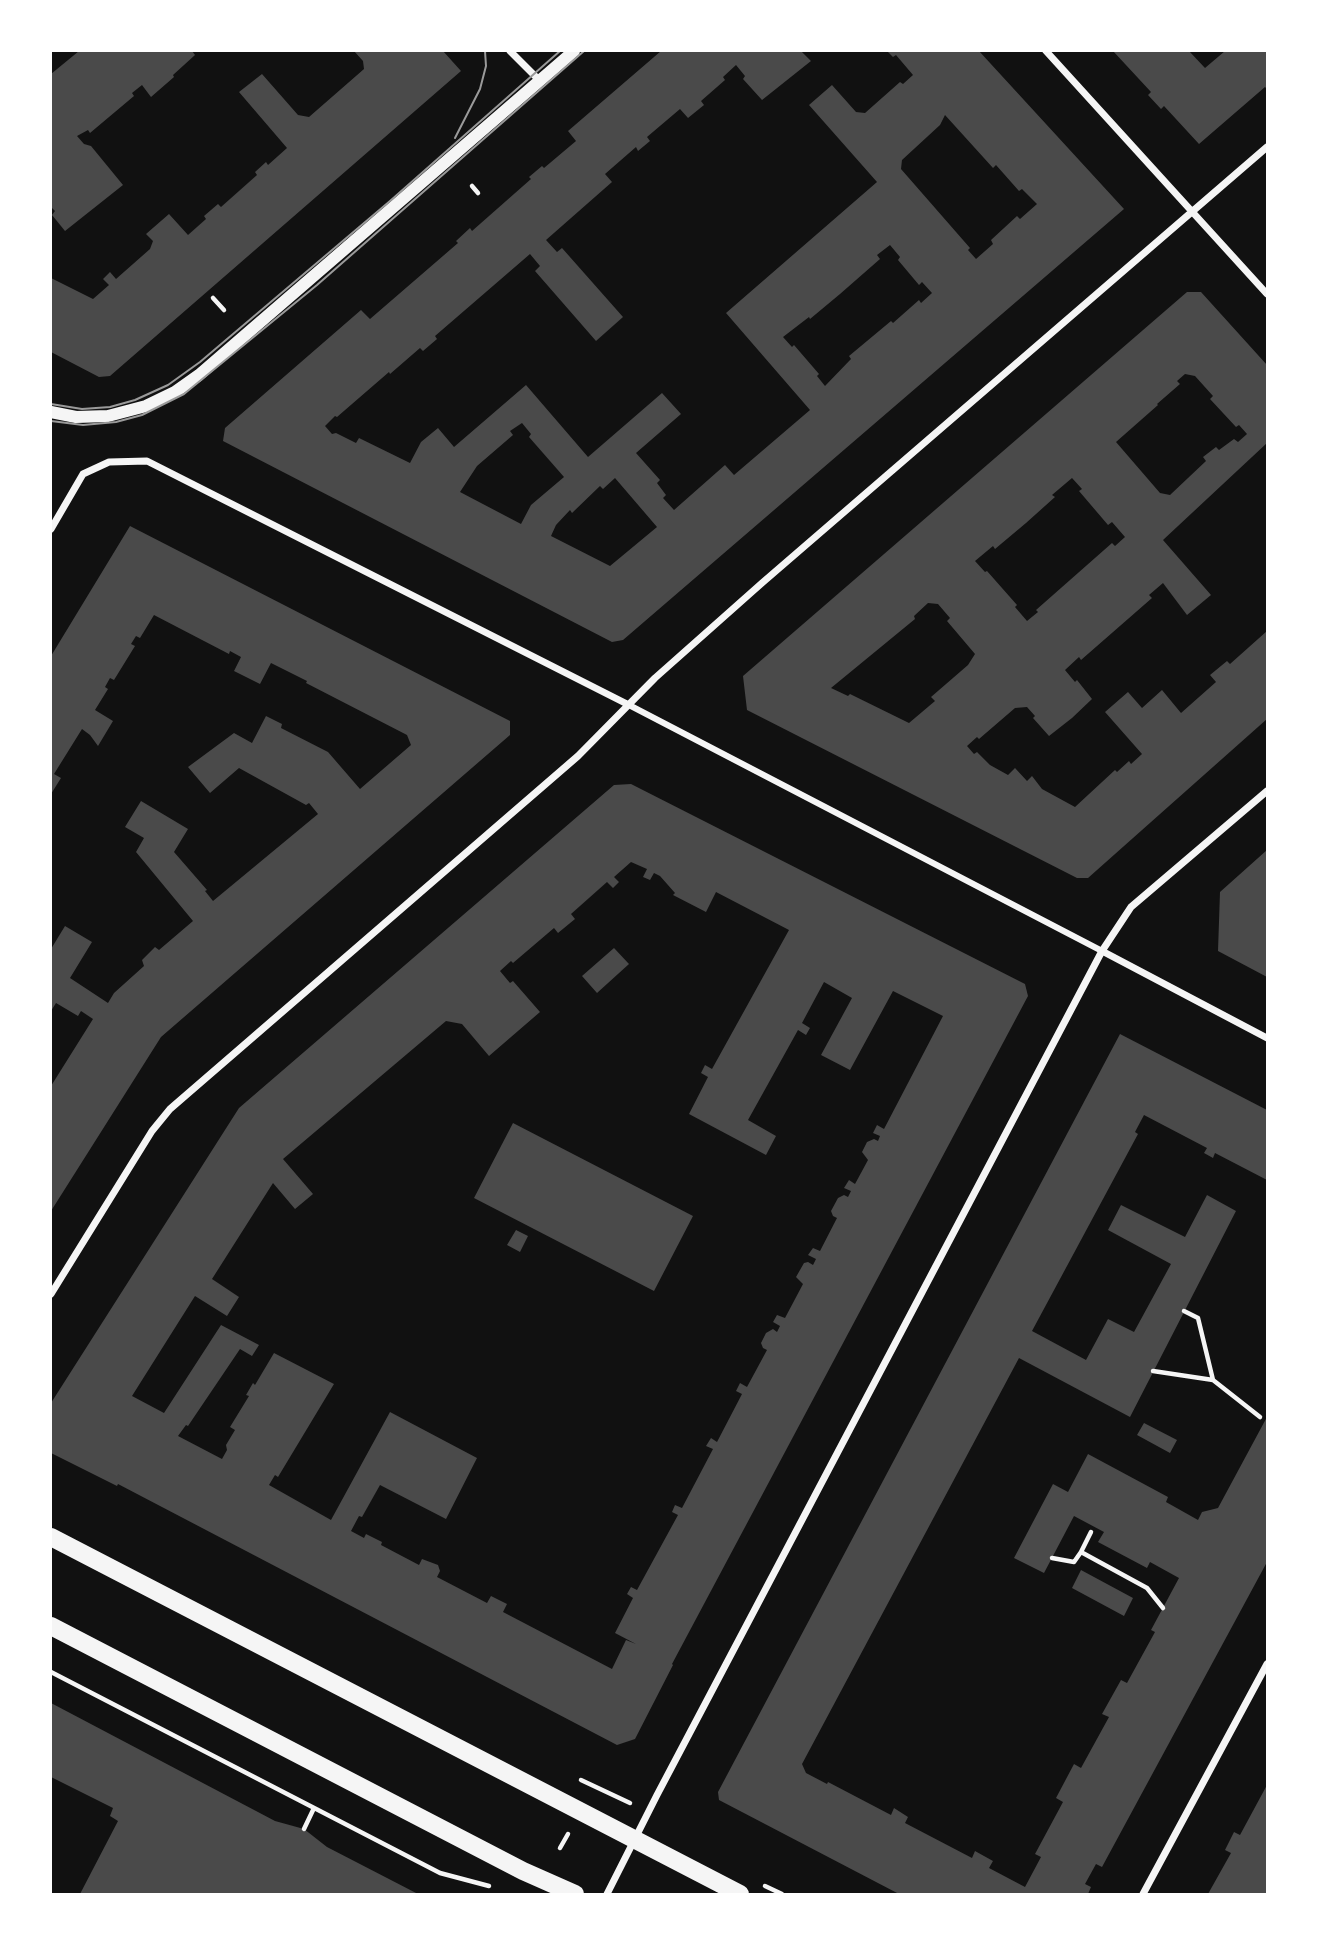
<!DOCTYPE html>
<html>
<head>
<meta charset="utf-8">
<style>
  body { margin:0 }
  #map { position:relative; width:1318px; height:1945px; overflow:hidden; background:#111; font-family:Arial,sans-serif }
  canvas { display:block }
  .frame { position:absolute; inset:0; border:52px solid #fff; pointer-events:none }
</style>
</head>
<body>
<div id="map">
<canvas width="1318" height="1945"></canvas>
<div class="frame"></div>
</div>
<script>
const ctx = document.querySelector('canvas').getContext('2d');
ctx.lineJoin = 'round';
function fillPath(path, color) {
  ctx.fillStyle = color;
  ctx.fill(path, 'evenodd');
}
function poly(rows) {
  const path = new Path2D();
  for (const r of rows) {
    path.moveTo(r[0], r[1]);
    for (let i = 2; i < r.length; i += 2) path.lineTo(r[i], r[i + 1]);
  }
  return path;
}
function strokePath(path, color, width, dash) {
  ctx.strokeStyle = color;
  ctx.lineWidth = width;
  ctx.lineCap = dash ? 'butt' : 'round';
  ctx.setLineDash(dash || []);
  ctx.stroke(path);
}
const building = poly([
  [79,51,192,51,195,55,173,75,174,77,151,97,142,85,132,93,134,96,90,133,88,130,77,136,84,144,91,146,123,185,65,231,52,215,55,211,51,207,51,74],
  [354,51,443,51,461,71,110,376,99,377,51,352,51,278,93,299,109,285,103,279,110,272,116,279,150,249,153,241,146,234,169,214,188,235,206,219,204,216,218,204,221,207,257,175,255,172,266,162,268,165,287,148,239,92,262,74,298,115,309,117,364,69,363,61],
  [661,51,801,51,811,61,762,100,743,79,745,76,736,65,723,77,725,80,701,101,704,105,688,118,680,109,647,137,650,141,638,151,636,147,605,174,612,182,546,240,557,252,562,248,623,317,596,341,535,271,540,266,530,254,435,336,437,339,423,351,420,348,390,374,389,372,337,417,335,416,325,426,332,434,336,433,356,443,359,438,410,463,421,442,438,428,454,447,526,385,588,457,662,393,681,414,636,453,660,480,657,483,666,495,663,498,674,510,725,465,734,475,810,410,726,313,877,182,809,105,832,85,856,112,865,113,900,82,903,84,913,75,896,55,893,57,887,51,979,51,1124,209,623,640,612,642,223,441,225,428,361,310,370,319,458,243,456,241,470,228,472,231,531,179,529,177,542,166,544,168,576,141,568,131],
  [945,115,993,168,996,165,1019,191,1022,189,1037,204,1020,219,1017,216,991,240,993,244,976,259,968,250,970,248,901,169,902,160,940,125],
  [890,245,900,257,898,260,919,285,922,282,932,293,921,303,919,300,893,323,891,321,849,356,851,359,825,386,817,376,819,374,794,345,792,347,783,337,809,317,810,319,840,294,880,259,877,255],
  [522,423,531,434,529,437,564,477,531,505,521,524,460,492,477,466,513,435,510,431],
  [615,478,657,527,610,566,551,536,556,525,570,510,572,513,600,486,603,489],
  [1113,51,1189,51,1205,68,1225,51,1267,51,1267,89,1265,87,1199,144,1164,106,1161,109,1148,95,1151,92],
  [1187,292,1201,292,1267,365,1267,443,1163,540,1211,595,1187,615,1163,583,1149,595,1152,598,1081,660,1079,657,1065,670,1075,682,1077,680,1092,699,1072,718,1049,736,1033,718,1035,716,1027,707,1015,708,979,739,977,737,967,746,974,754,977,752,990,765,1008,775,1015,768,1027,781,1032,776,1042,789,1075,807,1115,770,1117,772,1129,761,1131,764,1142,754,1105,712,1128,692,1142,708,1162,690,1181,713,1216,682,1210,675,1227,661,1230,664,1267,631,1267,719,1088,878,1077,878,747,710,743,676],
  [1185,374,1195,376,1213,396,1210,399,1236,427,1239,425,1247,434,1238,442,1234,439,1219,450,1216,447,1203,457,1206,461,1170,495,1160,493,1116,442,1158,405,1157,404,1180,384,1177,381],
  [1072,478,1082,489,1079,491,1108,525,1112,522,1125,537,1115,546,1112,543,1036,610,1038,612,1027,621,1015,607,1017,605,987,571,985,572,975,561,993,546,995,549,1026,523,1055,497,1052,495],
  [928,603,938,604,950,618,947,621,975,654,968,665,931,697,935,701,909,723,850,694,848,696,831,688,915,619,914,616],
  [130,526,510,721,510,735,161,1037,51,1211,51,1086,93,1019,81,1011,78,1016,56,1003,51,1011,51,949,65,926,92,942,70,978,108,1003,114,993,144,966,142,960,155,947,159,950,193,921,136,852,144,838,125,827,141,801,188,829,174,852,207,890,205,891,213,901,318,814,309,803,306,805,239,768,210,793,188,767,234,733,252,743,266,716,282,724,281,728,328,752,360,789,411,745,407,735,306,683,307,681,271,663,260,684,234,671,241,657,230,651,229,654,154,615,140,638,136,636,131,644,135,646,114,680,110,678,105,687,108,689,95,710,113,721,98,746,90,735,82,729,54,774,61,778,51,794,51,656],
  [631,784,1025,984,1028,996,672,1664,673,1665,635,1739,617,1745,118,1484,117,1486,51,1453,51,1403,239,1108,614,785],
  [631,862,647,869,643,877,650,880,654,873,660,876,675,893,673,895,706,912,716,892,789,930,712,1069,705,1065,701,1073,708,1077,689,1114,766,1155,776,1136,748,1120,798,1030,806,1035,810,1028,802,1023,824,982,852,998,821,1055,850,1070,893,991,943,1016,884,1129,877,1125,873,1133,880,1136,878,1141,874,1139,867,1142,862,1152,868,1160,855,1184,849,1180,844,1188,851,1191,848,1197,844,1195,838,1198,831,1211,833,1216,837,1218,820,1251,813,1248,808,1255,816,1259,813,1265,808,1262,804,1263,796,1277,803,1284,785,1318,777,1315,773,1322,780,1326,777,1332,773,1329,766,1333,761,1343,763,1348,767,1350,747,1387,740,1383,736,1391,742,1394,717,1442,711,1438,706,1446,713,1449,682,1508,675,1505,672,1512,678,1515,637,1590,631,1587,627,1594,633,1598,615,1633,636,1644,626,1640,612,1669,503,1612,507,1604,491,1596,487,1603,437,1577,440,1571,438,1565,422,1559,419,1565,381,1545,382,1542,366,1534,364,1538,351,1531,359,1516,362,1517,380,1485,446,1519,477,1458,390,1412,331,1520,269,1485,275,1475,278,1477,334,1384,274,1353,255,1385,253,1383,246,1395,249,1396,230,1427,235,1430,226,1445,227,1450,222,1459,178,1436,186,1425,188,1426,240,1349,252,1356,259,1345,221,1325,164,1413,132,1396,195,1296,227,1316,239,1297,212,1279,273,1183,295,1209,313,1194,283,1159,446,1021,462,1024,489,1056,540,1012,513,981,510,983,500,971,511,961,513,963,554,928,558,933,575,919,571,914,607,882,613,888,619,882,614,877],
  [1267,850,1267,977,1218,951,1220,892],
  [614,948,629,964,597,993,582,976],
  [1120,1034,1267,1110,1267,1180,1215,1153,1213,1158,1204,1153,1207,1148,1144,1115,1135,1132,1138,1134,1032,1331,1086,1360,1108,1319,1134,1332,1171,1264,1108,1230,1121,1205,1185,1237,1207,1195,1236,1211,1130,1417,1019,1358,802,1764,806,1773,827,1784,828,1782,891,1815,894,1808,908,1817,905,1823,972,1858,975,1851,993,1861,989,1868,1025,1887,1041,1857,1035,1854,1063,1802,1056,1798,1074,1764,1081,1768,1109,1717,1102,1714,1121,1680,1127,1683,1155,1632,1151,1630,1179,1578,1150,1562,1147,1568,1098,1542,1104,1532,1074,1516,1044,1573,1014,1558,1053,1484,1068,1492,1088,1454,1168,1497,1166,1502,1198,1520,1202,1512,1218,1508,1267,1417,1267,1562,1102,1867,1096,1864,1085,1884,1091,1887,1088,1894,899,1894,719,1800,718,1792],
  [513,1123,693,1216,654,1291,474,1198],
  [516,1230,528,1236,520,1252,507,1245],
  [1144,1423,1177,1440,1170,1453,1137,1435],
  [1081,1570,1133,1598,1124,1616,1072,1588],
  [51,1703,275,1821,304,1829,327,1847,418,1894,80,1894,118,1821,110,1816,113,1808,51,1777],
  [1267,1785,1267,1894,1208,1894,1231,1853,1225,1850,1234,1832,1240,1835]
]);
const path = poly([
  [472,186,478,193],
  [213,298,224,310],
  [1184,1311,1198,1318,1213,1380],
  [1153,1371,1213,1380,1260,1417],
  [1081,1552,1091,1532],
  [1052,1558,1074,1562,1081,1552,1147,1588,1163,1608],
  [51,1672,440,1873,489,1886],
  [581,1780,630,1803],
  [304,1829,314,1808],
  [560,1848,568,1834],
  [765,1886,782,1894]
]);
const pedestrian = poly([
  [629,705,1102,951]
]);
const minor = poly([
  [510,51,540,81],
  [1046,51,1267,294],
  [51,529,83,474,109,462,147,461,629,705],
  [1102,951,1267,1038],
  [51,1294,152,1131,170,1109,578,756,655,678,762,583,1267,147],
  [607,1894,657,1795,1102,951,1131,907,1267,791],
  [1143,1894,1267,1664]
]);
const tertiary = poly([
  [51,412,76,417,108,416,146,406,175,392,199,375,574,51]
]);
const primary = poly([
  [51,1537,740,1894],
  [51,1626,523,1871,575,1894]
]);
const tram = poly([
  [455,138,480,89,486,66,485,51],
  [51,404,82,409,110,407,135,400,168,385,200,362,390,201,560,51],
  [51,421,83,425,116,422,142,415,184,394,317,285,584,51]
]);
fillPath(building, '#4a4a4a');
strokePath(path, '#f5f5f5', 4.5);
strokePath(pedestrian, '#f5f5f5', 6);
strokePath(minor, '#f5f5f5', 7);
strokePath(tertiary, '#f5f5f5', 12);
strokePath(primary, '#f5f5f5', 18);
strokePath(tram, '#9a9a9a', 2);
</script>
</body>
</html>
